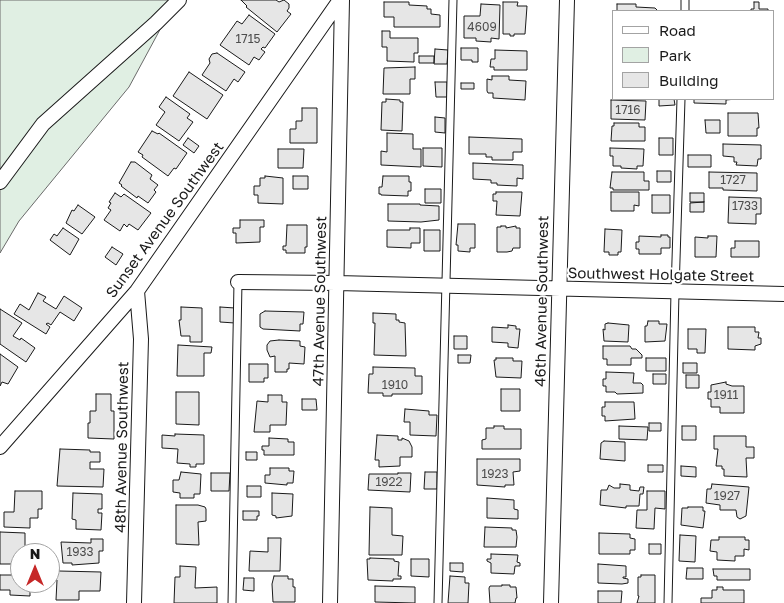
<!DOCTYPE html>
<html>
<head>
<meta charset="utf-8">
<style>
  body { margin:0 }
  #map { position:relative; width:784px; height:603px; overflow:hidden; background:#fff; font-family:"Golos Text",sans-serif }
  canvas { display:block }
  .legend { position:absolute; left:612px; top:10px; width:162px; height:90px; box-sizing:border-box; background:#fff; border:1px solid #a3a3a3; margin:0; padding:6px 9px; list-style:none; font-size:15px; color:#1a1a1a }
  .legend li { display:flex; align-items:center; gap:10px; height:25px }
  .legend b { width:25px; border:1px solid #a3a3a3 }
  .north { position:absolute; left:10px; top:543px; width:50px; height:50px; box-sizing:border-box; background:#fff; border:1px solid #a3a3a3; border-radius:50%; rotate:0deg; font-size:14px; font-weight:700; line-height:20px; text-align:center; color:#1a1a1a }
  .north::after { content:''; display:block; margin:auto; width:18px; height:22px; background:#c62828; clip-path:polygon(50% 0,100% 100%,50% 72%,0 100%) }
</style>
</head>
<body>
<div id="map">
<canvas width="784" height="603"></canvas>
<ul class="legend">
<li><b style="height:6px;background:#fff"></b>Road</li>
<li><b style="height:14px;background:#e0efe3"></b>Park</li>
<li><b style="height:14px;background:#e6e6e6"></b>Building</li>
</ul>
<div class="north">N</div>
</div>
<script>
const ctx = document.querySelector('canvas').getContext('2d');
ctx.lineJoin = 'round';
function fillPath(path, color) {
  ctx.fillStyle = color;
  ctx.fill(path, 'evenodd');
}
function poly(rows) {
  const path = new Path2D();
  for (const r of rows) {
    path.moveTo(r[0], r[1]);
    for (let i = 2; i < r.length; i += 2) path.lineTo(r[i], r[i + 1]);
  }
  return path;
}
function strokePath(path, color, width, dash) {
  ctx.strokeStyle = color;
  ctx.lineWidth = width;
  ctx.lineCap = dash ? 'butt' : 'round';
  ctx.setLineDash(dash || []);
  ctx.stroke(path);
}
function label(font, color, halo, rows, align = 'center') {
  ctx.font = font + ' "Golos Text",sans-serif';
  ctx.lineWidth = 4;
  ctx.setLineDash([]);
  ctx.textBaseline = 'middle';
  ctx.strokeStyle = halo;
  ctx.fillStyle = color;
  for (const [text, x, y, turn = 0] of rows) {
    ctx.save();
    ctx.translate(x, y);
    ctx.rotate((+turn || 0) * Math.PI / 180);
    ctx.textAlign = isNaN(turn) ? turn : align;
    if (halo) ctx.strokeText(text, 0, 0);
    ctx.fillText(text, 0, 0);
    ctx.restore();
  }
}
const green = poly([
  [0,0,176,0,129,87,19,221,0,253,0,0]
]);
const building = poly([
  [241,0,276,0,279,2,284,0,289,4,289,8,287,11,291,14,277,32,246,7,247,6,241,0],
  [384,2,409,2,409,5,427,6,427,9,431,9,431,14,440,15,440,27,394,27,394,17,384,17,384,2],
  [503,2,518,2,517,6,527,6,525,34,514,34,514,36,510,36,510,34,503,34,503,2],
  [754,2,759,2,759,9,768,9,768,11,751,11,751,9,754,9,754,2],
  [481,4,500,5,499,39,491,38,491,42,476,41,476,38,464,38,464,16,480,16,481,4],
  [617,4,636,4,636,7,655,8,658,11,617,11,617,4],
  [249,15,275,34,265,48,263,47,261,49,265,52,259,60,254,57,249,65,220,45,237,21,242,24,249,15],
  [382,31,390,31,390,38,418,38,418,53,414,53,414,62,387,61,387,47,382,47,382,31],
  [461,48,478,48,478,62,472,62,472,60,461,60,461,48],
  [435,49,448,50,447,64,434,64,435,49],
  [495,50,527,51,527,70,494,70,494,67,490,67,491,59,495,59,495,50],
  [217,53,245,72,238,82,234,79,226,91,202,75,210,63,209,59,212,54,217,53],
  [419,56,434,56,434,63,419,63,419,56],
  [415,67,415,79,410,79,410,94,383,94,384,68,415,67],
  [189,72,223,95,207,119,173,96,189,72],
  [492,76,509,76,509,80,526,81,525,100,493,98,493,93,488,93,487,91,487,79,492,80,492,76],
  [435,82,447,82,447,97,436,97,435,82],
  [461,83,474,83,474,89,461,89,461,83],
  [166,97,190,114,187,118,193,122,179,141,156,125,165,112,159,107,166,97],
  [386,99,400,100,400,102,403,102,402,131,381,130,382,102,386,102,386,99],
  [659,99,674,99,675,105,659,106,659,99],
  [694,99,736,99,726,100,726,104,694,103,694,99],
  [611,100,646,101,645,120,611,119,611,100],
  [302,108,317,108,317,143,290,143,290,129,296,129,296,121,302,121,302,108],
  [728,113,758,113,759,128,757,128,757,136,728,136,728,113],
  [435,117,445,118,445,133,435,132,435,117],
  [705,120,720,120,720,133,706,133,705,120],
  [614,123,639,123,639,127,645,127,645,141,611,141,612,126,614,126,614,123],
  [152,131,158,134,159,133,187,153,176,169,174,168,168,176,142,157,143,155,138,152,152,131],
  [387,133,413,134,413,149,421,149,421,167,381,165,381,151,387,152,387,133],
  [469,137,522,139,522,152,513,152,513,160,492,160,492,157,486,157,486,154,469,154,469,137],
  [188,138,199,146,194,153,183,145,188,138],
  [659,138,673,138,673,155,659,155,659,138],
  [723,144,761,145,761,159,758,159,757,166,736,165,737,162,734,162,734,157,723,156,723,144],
  [423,148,442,148,442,167,423,166,423,148],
  [610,148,644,149,643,166,637,166,637,169,621,168,621,166,613,166,613,156,610,156,610,148],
  [278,149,304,149,303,168,278,168,278,149],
  [688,155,711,155,711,167,688,167,688,155],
  [131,162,135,162,152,175,150,179,158,185,154,190,156,192,148,203,138,196,137,198,121,186,122,185,119,183,131,162],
  [473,163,523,165,523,179,517,178,517,186,497,185,497,183,491,183,491,180,473,179,473,163],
  [657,171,671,171,671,182,657,182,657,171],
  [612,172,644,172,644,181,649,181,649,190,613,190,613,188,610,188,612,172],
  [709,172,757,173,757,191,723,190,723,188,709,188,709,172],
  [265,176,283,178,283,204,258,203,258,195,254,195,254,186,260,186,260,178,265,178,265,176],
  [293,176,308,176,308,189,293,189,293,176],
  [383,176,409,176,409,182,411,182,411,191,408,191,408,196,381,195,381,194,379,194,379,187,382,187,383,176],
  [425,189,441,189,441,203,425,203,425,189],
  [496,192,522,192,520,216,496,215,497,201,493,201,493,194,496,194,496,192],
  [611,192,639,192,639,206,634,205,634,211,611,211,611,192],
  [115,193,121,197,124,194,151,213,138,230,129,224,127,227,124,224,120,231,104,220,111,210,108,208,111,203,109,202,115,193],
  [690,193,704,193,704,202,690,202,690,193],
  [652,195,670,195,670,213,652,213,652,195],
  [729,197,761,198,761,214,756,214,756,224,728,223,729,197],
  [704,202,704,212,690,212,690,203,704,202],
  [388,204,420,204,420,205,439,206,439,220,421,222,388,221,388,204],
  [78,205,95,217,82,234,66,223,72,210,74,211,78,205],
  [240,220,264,220,264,227,260,227,260,242,236,243,236,233,233,233,233,228,240,228,240,220],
  [458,224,475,224,475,248,470,248,470,252,458,251,458,245,456,245,458,224],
  [287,225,307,225,307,247,305,247,305,253,286,253,286,250,283,250,283,246,286,246,287,225],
  [501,226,506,226,506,228,516,226,516,228,520,228,520,248,513,248,512,251,507,252,497,252,497,227,501,227,501,226],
  [63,228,79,239,70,255,50,240,54,234,57,236,63,228],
  [410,228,420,228,420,243,411,243,411,248,387,247,387,230,410,230,410,228],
  [605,229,622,230,621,252,618,252,618,255,609,255,609,252,604,252,605,229],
  [424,230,440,230,440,251,424,251,424,230],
  [661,235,668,235,668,237,670,237,670,248,661,248,661,254,639,254,639,249,636,249,636,242,639,242,639,236,661,237,661,235],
  [708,236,717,236,716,257,695,257,695,237,708,238,708,236],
  [735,241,759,241,759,257,731,257,731,248,735,248,735,241],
  [112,247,123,254,116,265,105,257,112,247],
  [38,293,46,297,43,301,56,309,64,296,82,308,74,321,60,312,51,325,48,323,46,324,50,327,46,334,14,314,20,304,29,310,38,293],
  [181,307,202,308,202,342,190,342,190,336,181,336,179,320,181,320,181,307],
  [220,307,235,308,235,323,220,322,220,307],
  [0,309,22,323,13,336,20,340,21,338,35,348,26,362,0,344,0,309],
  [265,311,304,312,303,324,300,324,300,331,263,329,260,327,260,314,265,311],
  [373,313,396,314,396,320,399,320,399,322,405,323,406,356,374,355,375,323,373,323,373,313],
  [648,321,659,321,659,324,667,324,665,341,645,342,645,326,647,326,648,321],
  [608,323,629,325,628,342,604,341,603,329,605,330,605,324,608,323],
  [508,325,516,326,516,329,520,329,518,348,508,347,508,343,492,342,492,327,508,328,508,325],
  [728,327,755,327,755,332,759,332,758,338,761,338,761,344,755,346,755,350,728,349,728,327],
  [688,329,706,329,705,353,697,353,697,349,688,349,688,329],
  [454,336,467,336,467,349,454,349,454,336],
  [279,340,300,341,300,346,305,347,304,364,289,363,289,369,287,369,287,372,275,372,275,356,270,357,267,350,267,345,270,341,279,340],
  [178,345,212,347,211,353,204,353,204,376,177,376,178,345],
  [603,346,630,346,632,349,636,349,642,355,642,358,631,358,631,365,607,365,607,359,603,359,603,346],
  [0,354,18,367,8,384,2,382,0,386,0,354],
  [458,355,471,355,470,363,458,363,458,355],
  [496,358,513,358,513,361,522,361,521,378,496,377,494,360,496,360,496,358],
  [646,358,666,358,666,371,646,371,646,358],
  [683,363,697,363,697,373,683,373,683,363],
  [249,364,268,364,268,378,264,378,264,382,249,382,249,364],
  [373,367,415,368,415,376,422,376,422,394,392,394,392,396,383,396,383,393,368,393,369,374,373,374,373,367],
  [606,372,634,373,633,383,641,383,643,385,643,393,617,394,615,392,606,392,606,386,603,386,603,379,606,379,606,372],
  [653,374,666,374,666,384,653,384,653,374],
  [686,375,699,375,699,388,686,388,686,375],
  [726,382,726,384,732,386,744,386,744,413,720,413,720,407,711,407,711,399,708,399,708,392,711,392,711,385,726,382],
  [501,389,520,389,520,411,501,411,501,389],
  [176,392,199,392,199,425,176,424,176,392],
  [96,394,111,394,111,411,114,411,114,439,88,438,88,423,90,423,90,411,96,411,96,394],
  [268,395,282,395,282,402,287,402,286,425,270,425,270,432,254,432,257,401,268,402,268,395],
  [302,399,316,399,317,410,302,410,302,399],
  [605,402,634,402,635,419,605,421,605,416,602,416,602,407,605,407,605,402],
  [405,409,429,411,429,415,437,415,436,436,410,435,410,422,404,422,405,409],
  [649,423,661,423,661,431,649,431,649,423],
  [494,426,504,426,504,429,521,429,521,449,482,449,482,440,486,439,486,428,494,428,494,426],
  [619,426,648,427,647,440,619,439,619,426],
  [682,426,696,426,696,440,682,440,682,426],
  [175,434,204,435,204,464,196,464,196,467,190,467,190,464,177,463,178,449,162,448,162,435,175,436,175,434],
  [377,435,398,436,398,440,402,440,402,438,409,441,412,447,412,457,400,457,400,466,379,467,379,460,375,460,377,435],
  [714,436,746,436,746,447,754,447,754,458,746,458,747,477,724,476,724,469,722,469,722,466,716,466,718,449,714,449,714,436],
  [269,438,288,439,288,442,294,442,294,455,264,455,264,450,262,450,262,446,269,446,269,438],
  [604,441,625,442,625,461,600,459,601,443,604,441],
  [60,449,90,450,90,452,100,452,100,462,90,462,90,469,104,469,103,487,57,486,60,449],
  [246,452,257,452,257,460,246,460,246,452],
  [477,459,520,459,520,471,513,472,514,485,505,485,505,487,477,485,477,459],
  [648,465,663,465,663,472,648,472,648,465],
  [681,466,696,467,696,477,681,476,681,466],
  [270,468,289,468,289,471,294,471,293,483,287,483,287,485,265,483,265,475,270,475,270,468],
  [181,472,201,474,200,494,194,494,194,498,180,498,180,493,173,492,173,480,179,480,181,472],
  [425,472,437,472,437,489,424,489,425,472],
  [211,473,230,473,229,491,211,491,211,473],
  [398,473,411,473,410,492,368,490,369,474,398,474,398,473],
  [620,484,630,485,630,490,639,491,640,487,644,487,643,494,640,494,639,506,626,506,626,508,600,505,601,490,607,490,609,485,614,488,620,488,620,484],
  [712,484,749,487,746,516,740,519,737,517,736,510,720,510,720,505,706,503,707,489,711,489,712,484],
  [247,486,261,486,261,497,247,497,247,486],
  [15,491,42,491,42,509,38,509,38,518,30,518,30,528,4,527,4,512,14,512,15,491],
  [647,491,665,491,665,509,655,508,654,529,636,528,637,510,647,510,647,491],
  [73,493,102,494,102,509,98,509,98,513,102,513,101,530,76,529,76,520,72,519,73,493],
  [272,493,293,494,292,516,276,518,276,516,272,515,272,493],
  [487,498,514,500,514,509,518,510,518,519,487,518,487,498],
  [176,505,198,505,205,507,206,509,206,521,198,522,199,545,176,544,176,505],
  [370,507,392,508,392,535,403,536,402,555,369,555,370,507],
  [688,507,703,507,703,511,705,511,703,528,681,525,682,508,688,508,688,507],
  [243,511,259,511,259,516,257,516,257,520,243,520,243,511],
  [485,527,512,528,512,530,516,530,517,537,516,547,484,547,485,527],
  [0,532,25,533,25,551,31,551,31,553,20,553,20,564,0,564,0,532],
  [599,533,630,534,630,538,635,539,635,550,630,550,630,554,599,554,599,533],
  [680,535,696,536,695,562,679,561,680,535],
  [719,537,745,537,745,540,749,540,749,550,744,549,744,556,735,556,735,561,717,560,717,552,710,551,711,540,719,540,719,537],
  [268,538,281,538,280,571,249,571,250,551,268,552,268,538],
  [91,539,103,539,103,551,99,551,99,563,72,565,72,563,63,563,61,542,91,543,91,539],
  [649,544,661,544,661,554,649,554,649,544],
  [491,554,518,555,517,562,520,563,520,566,515,566,514,574,491,573,491,563,487,561,487,559,491,559,491,554],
  [370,558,394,559,394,561,399,562,398,576,401,576,401,579,393,579,393,581,368,580,367,559,370,559,370,558],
  [411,559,429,559,429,577,411,576,411,559],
  [450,563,463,563,463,572,450,571,450,563],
  [598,564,626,566,626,577,623,577,623,578,628,579,628,583,622,584,598,583,598,564],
  [180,566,196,567,195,588,217,587,217,603,174,603,175,577,180,577,180,566],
  [687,568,703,568,703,579,686,579,687,568],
  [50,569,59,569,59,571,101,572,100,591,79,591,79,600,56,600,57,580,53,580,53,573,50,573,50,569],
  [713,569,750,569,750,580,717,580,717,576,714,576,713,569],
  [0,575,20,575,20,583,27,583,27,585,30,585,30,596,10,595,10,590,0,590,0,575],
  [641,575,655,575,655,603,637,603,639,596,638,596,638,577,641,577,641,575],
  [274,576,288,576,288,579,293,579,293,587,295,587,295,602,273,602,272,584,274,576],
  [450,576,465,577,465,583,469,583,468,603,448,603,450,576],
  [244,578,254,578,254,591,243,590,244,578],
  [502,585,510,585,510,587,516,587,517,598,516,598,515,603,490,603,489,588,490,586,502,586,502,585],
  [375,586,415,587,415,603,375,602,375,586],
  [717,587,723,587,723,590,744,590,744,603,701,603,701,598,712,598,712,590,717,590,717,587],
  [598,591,622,591,621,603,598,603,598,591]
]);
const lane = poly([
  [685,11,685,0],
  [232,603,238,282],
  [438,603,453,0],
  [668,603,675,292,681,99]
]);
const street = poly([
  [0,182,43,124,156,23,179,0],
  [238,282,337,283,784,294],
  [0,447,137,291,340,0],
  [134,603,141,339,137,291],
  [330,603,342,0],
  [551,603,567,0]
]);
const numberNames = [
  ["4609",482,27],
  ["1715",248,39],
  ["1716",628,110],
  ["1727",733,180],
  ["1733",745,206],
  ["1910",395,385],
  ["1911",726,395],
  ["1923",495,474],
  ["1922",389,482],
  ["1927",727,496],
  ["1933",80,552]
];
const streetNames = [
  ["Sunset Avenue Southwest",165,220,-54],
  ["Southwest Holgate Street",661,275,1],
  ["47th Avenue Southwest",320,301,-89],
  ["46th Avenue Southwest",542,301,-89],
  ["48th Avenue Southwest",122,447,-89]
];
fillPath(green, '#e0efe3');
strokePath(green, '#6a6a6a', 1);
fillPath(building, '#e6e6e6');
strokePath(building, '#1a1a1a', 1);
strokePath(lane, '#1a1a1a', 9);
strokePath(street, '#1a1a1a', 16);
strokePath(lane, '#fff', 7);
strokePath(street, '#fff', 14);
label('12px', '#4d4d4d', null, numberNames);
label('15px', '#1a1a1a', '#fff', streetNames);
</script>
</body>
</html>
